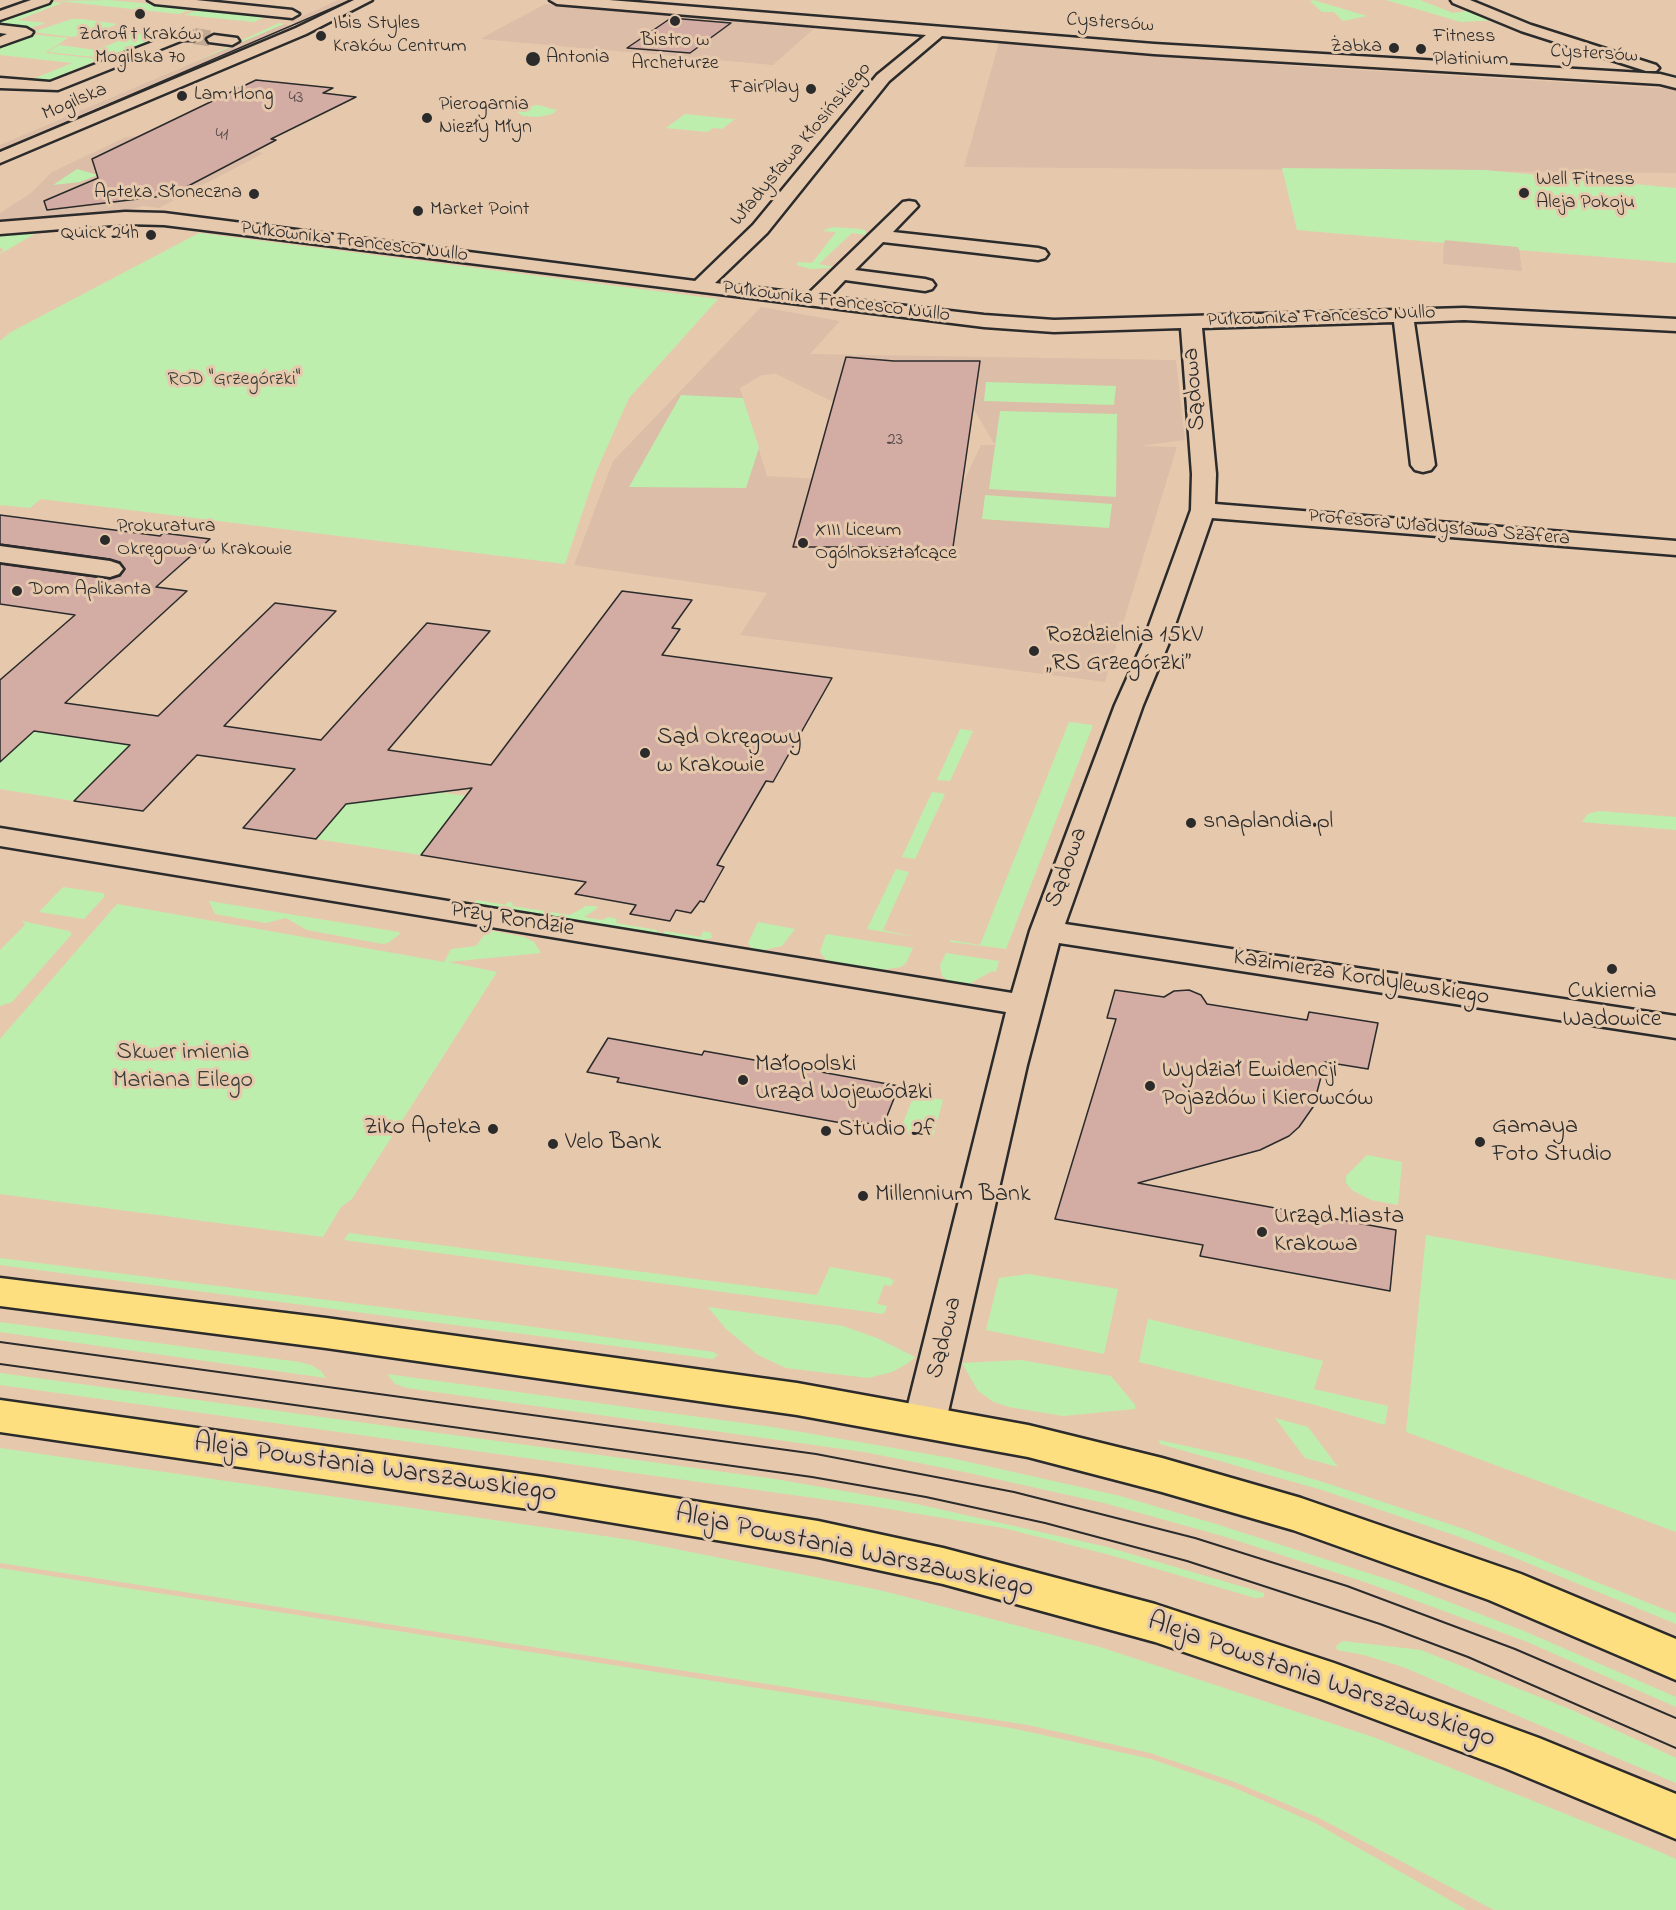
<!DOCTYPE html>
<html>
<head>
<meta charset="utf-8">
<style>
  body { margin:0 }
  canvas { display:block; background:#e6c9ad }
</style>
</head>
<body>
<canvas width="1676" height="1910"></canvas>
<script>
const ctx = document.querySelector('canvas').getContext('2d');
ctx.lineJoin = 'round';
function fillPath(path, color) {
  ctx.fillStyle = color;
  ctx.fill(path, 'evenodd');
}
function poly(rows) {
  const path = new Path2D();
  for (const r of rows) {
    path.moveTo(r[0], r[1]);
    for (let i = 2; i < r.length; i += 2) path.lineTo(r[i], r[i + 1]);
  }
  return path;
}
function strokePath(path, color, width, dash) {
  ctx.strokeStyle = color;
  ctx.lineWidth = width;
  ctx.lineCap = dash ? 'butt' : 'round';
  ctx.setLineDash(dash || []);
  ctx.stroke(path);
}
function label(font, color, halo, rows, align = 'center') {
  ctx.font = font + ' "Indie Flower",sans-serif';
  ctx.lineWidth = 6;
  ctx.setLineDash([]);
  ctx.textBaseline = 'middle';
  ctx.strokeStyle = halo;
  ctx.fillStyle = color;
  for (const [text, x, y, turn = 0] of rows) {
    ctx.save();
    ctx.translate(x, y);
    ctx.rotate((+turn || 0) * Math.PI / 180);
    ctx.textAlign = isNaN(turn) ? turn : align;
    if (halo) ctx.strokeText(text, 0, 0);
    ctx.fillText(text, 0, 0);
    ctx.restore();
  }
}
const built = poly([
  [338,0,355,0,301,24,290,22],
  [545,4,817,26,773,65,480,39],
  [284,24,296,27,0,154,0,145],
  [999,42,1294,66,1676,89,1676,173,964,167],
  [137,136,264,153,159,208,143,206,126,211,0,222,0,213,31,193,52,172,126,137],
  [1444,240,1519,247,1522,271,1443,264],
  [761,307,840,321,810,354,1176,360,1185,440,1140,446,1177,447,1105,682,740,635,767,593,574,565,613,461],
  [776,374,833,402,973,408,995,445,981,445,961,487,767,476,740,388,762,375]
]);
const green = poly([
  [108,0,194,8,179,14,58,1],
  [1313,0,1367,16,1343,21,1334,12,1322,12,1310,1],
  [1386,0,1420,0,1453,13,1473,10,1497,20,1461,22],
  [53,2,62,3,18,20,46,23,28,29,29,28,0,24,0,22],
  [199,9,253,14,265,17,254,22,185,15],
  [72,19,82,19,117,24,101,31,71,37,33,32],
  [279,23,284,24,0,145,197,61],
  [105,31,132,34,165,32,180,34,123,57,109,55,102,58,48,52,59,45,96,50,126,38,93,33],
  [29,34,68,38,45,53,100,59,35,86,23,83,72,63,0,55,0,45],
  [538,105,557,110,552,114,538,117,523,116,517,112,524,107],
  [685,114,733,119,735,119,722,129,713,128,707,132,666,128],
  [1282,168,1485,170,1676,188,1676,263,1519,250,1518,247,1445,240,1444,243,1297,230],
  [77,169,98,175,80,182,53,185],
  [833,227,861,229,866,231,866,235,852,233,819,264,833,267,829,268,810,269,797,265,797,262,812,263,836,232,822,231],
  [38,232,0,254,4,249,0,248,0,235],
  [199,233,405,259,718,299,629,398,596,472,565,564,41,499,30,508,0,505,0,341,11,332],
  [986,382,1116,386,1114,405,984,401],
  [681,395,743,398,759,448,746,488,629,487],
  [1000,411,1117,414,1116,497,989,489],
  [985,495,1112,504,1109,528,982,519],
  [1069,722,1093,725,1006,949,951,942,950,940,980,945],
  [960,729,973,731,950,781,937,780],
  [34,731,130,745,74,801,0,789,0,762],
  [365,781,408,787,466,796,421,855,316,839],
  [932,792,945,794,915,859,902,857],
  [1599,811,1676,817,1676,830,1582,822,1588,814],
  [896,869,909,872,883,930,916,937,867,929],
  [63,887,103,893,105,896,84,919,39,912],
  [476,900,506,905,508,902,513,903,512,906,570,915,586,906,595,906,598,907,595,910,584,917,602,920,608,917,617,919,616,923,657,930,657,932,663,933,665,931,701,937,703,931,711,933,712,938,695,941,654,935,474,905],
  [209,901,399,932,400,934,388,943,383,944,307,930,286,918,266,923,215,914],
  [117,904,444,962,451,949,476,946,488,930,524,937,534,942,541,953,448,962,497,972,352,1199,341,1207,323,1237,0,1194,0,1039],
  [22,921,69,931,72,934,12,1002,0,1006,0,950,23,927,25,924],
  [758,922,795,929,782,946,759,951,752,949,748,943],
  [826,934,913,948,906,963,901,967,874,971,838,965,826,960,820,952],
  [946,953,999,961,996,972,992,971,971,983,969,987,950,982,942,976,940,965],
  [914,1095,943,1100,933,1137,900,1131],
  [1367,1155,1402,1162,1398,1205,1371,1200,1352,1190,1346,1183,1346,1176],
  [349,1233,817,1295,830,1267,890,1278,894,1281,891,1286,884,1285,877,1304,887,1306,884,1314,344,1240],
  [1426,1235,1676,1280,1676,1532,1406,1432],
  [0,1258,498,1322,713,1352,718,1355,713,1359,0,1265],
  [1028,1274,1118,1289,1104,1354,986,1330,999,1278],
  [708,1307,843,1326,877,1338,915,1357,907,1364,892,1372,868,1378,786,1368,758,1355,726,1329],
  [1148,1319,1323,1361,1314,1389,1388,1406,1385,1425,1315,1405,1139,1362],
  [0,1322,299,1362,311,1365,321,1371,326,1378,0,1332],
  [1021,1360,1111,1376,1135,1405,1135,1409,1063,1416,1009,1407,994,1402,978,1391,962,1363],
  [0,1373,775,1479,912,1503,1107,1547,1264,1593,1264,1597,1255,1598,1110,1555,1003,1528,865,1505,0,1385],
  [387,1374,772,1427,882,1446,951,1458,1120,1496,1216,1524,1402,1584,1524,1631,1676,1697,1676,1707,1525,1641,1365,1582,1226,1537,1104,1503,969,1473,864,1452,407,1388,395,1384],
  [1275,1418,1308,1427,1338,1467,1305,1458],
  [1159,1440,1245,1459,1326,1483,1467,1530,1676,1614,1676,1624,1518,1559,1460,1537,1322,1490,1160,1444],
  [0,1448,631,1540,879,1590,1100,1647,1376,1738,1658,1851,1676,1859,1676,1910,1494,1910,1317,1817,1235,1782,1150,1753,1028,1725,0,1563],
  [0,1568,1016,1729,1151,1759,1232,1787,1315,1823,1467,1910,0,1910],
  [1343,1641,1421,1650,1572,1710,1676,1758,1676,1783,1403,1667,1364,1655,1337,1650,1336,1646]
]);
const building = poly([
  [671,18,731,23,690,53,627,48,671,18],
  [256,80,333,88,323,93,356,97,271,139,276,140,171,195,47,210,44,201,98,178,92,159,256,80],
  [846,357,894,361,980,361,952,554,888,547,793,547,846,357],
  [0,515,160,536,163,533,210,539,156,587,187,591,65,703,158,716,275,603,336,611,224,726,321,740,427,623,490,631,388,750,491,765,622,591,692,600,672,628,680,629,662,655,832,678,773,782,766,781,717,865,724,867,704,902,700,901,691,913,676,910,670,921,630,914,636,905,575,894,586,882,421,855,472,788,346,804,316,839,243,828,295,769,197,755,143,811,74,801,130,745,34,731,0,762,0,680,75,615,0,604,0,564,110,579,120,576,125,569,120,562,110,559,0,544,0,515],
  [1115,990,1164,997,1174,991,1189,990,1201,995,1207,1004,1307,1020,1309,1012,1378,1023,1368,1069,1325,1062,1313,1107,1299,1127,1289,1136,1260,1150,1138,1183,1396,1230,1390,1291,1200,1256,1203,1245,1055,1219,1116,1019,1107,1018,1115,990],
  [608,1038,702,1055,704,1051,899,1086,883,1126,848,1120,847,1124,617,1082,619,1078,587,1072,608,1038]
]);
const minorTunnel = poly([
  [194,36,214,39]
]);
const minor = poly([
  [31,0,51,0,49,3,0,20,0,11,31,0],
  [148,0,196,0,292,10,299,14,292,18,155,4,148,0],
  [550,0,609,0,1154,44,1660,74,1676,78,1676,88,1660,84,1154,54,942,36,889,81,767,233,715,283,808,294,903,202,909,201,915,202,918,206,893,232,1038,248,1045,250,1048,254,1045,258,1038,260,883,242,855,270,925,279,932,281,935,285,932,289,925,291,845,280,829,297,984,315,1054,320,1464,308,1676,319,1676,331,1464,320,1414,322,1435,465,1431,470,1423,472,1415,470,1411,465,1394,322,1202,328,1216,474,1215,504,1676,541,1676,555,1212,518,1168,645,1143,705,1065,924,1676,1016,1676,1038,1059,943,1027,1065,946,1421,940,1432,925,1437,910,1432,904,1421,1006,1012,0,846,0,828,1012,993,1030,931,1115,705,1142,645,1191,510,1192,474,1181,328,1054,332,984,327,164,225,125,224,0,234,0,222,125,212,164,213,695,281,753,225,877,75,926,35,557,4,550,0],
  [1451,0,1470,0,1531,25,1656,65,1659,68,1656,71,1646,71,1521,31,1453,3,1451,0],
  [0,25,26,28,33,32,31,35,0,46,0,37,7,34,0,33,0,25],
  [181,31,199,33,201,36,194,40,183,40,58,90,0,88,0,78,50,82,181,31],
  [214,35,237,38,239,41,232,45,209,42,207,39,214,35],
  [0,546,110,561,119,564,123,569,119,574,110,577,0,562,0,546]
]);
const secondary = poly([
  [354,0,372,0,306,34,0,163,0,152,296,28,354,0]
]);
const primary = poly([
  [0,1278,326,1318,797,1383,1028,1425,1162,1458,1301,1498,1521,1574,1676,1639,1676,1680,1489,1600,1293,1530,1162,1492,1028,1457,797,1415,326,1348,0,1306,0,1278],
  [0,1400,543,1477,818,1521,943,1548,1155,1604,1334,1663,1539,1738,1676,1794,1676,1839,1505,1768,1321,1699,1155,1642,943,1584,818,1557,543,1511,0,1432,0,1400]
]);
const tramFar1 = poly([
  [0,151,351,0]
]);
const tram = poly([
  [0,1342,816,1454,1014,1492,1195,1538,1347,1586,1515,1649,1676,1718],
  [0,1364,812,1477,926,1497,1045,1523,1187,1561,1380,1624,1468,1657,1676,1748]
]);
const markers = [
  [140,14,6,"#2b2b2b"],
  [675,21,6,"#2b2b2b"],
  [321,36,6,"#2b2b2b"],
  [1394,48,6,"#2b2b2b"],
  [1421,49,6,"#2b2b2b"],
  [533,59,8,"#2b2b2b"],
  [811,89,6,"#2b2b2b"],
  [182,96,6,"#2b2b2b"],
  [427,118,6,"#2b2b2b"],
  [1524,193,6,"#2b2b2b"],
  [254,194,6,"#2b2b2b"],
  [418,211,6,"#2b2b2b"],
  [151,235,6,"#2b2b2b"],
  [105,540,6,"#2b2b2b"],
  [803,543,6,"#2b2b2b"],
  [17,591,6,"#2b2b2b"],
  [1034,651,6,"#2b2b2b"],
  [645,753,6,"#2b2b2b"],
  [1191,823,6,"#2b2b2b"],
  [1612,969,6,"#2b2b2b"],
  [743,1080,6,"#2b2b2b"],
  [1150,1086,6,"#2b2b2b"],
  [493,1129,6,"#2b2b2b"],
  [826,1131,6,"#2b2b2b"],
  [1480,1142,6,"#2b2b2b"],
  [553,1144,6,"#2b2b2b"],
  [863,1196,6,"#2b2b2b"],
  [1262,1232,6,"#2b2b2b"]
];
const farNumbernames = [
  ["43",296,99],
  ["41",222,136],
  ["23",895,441]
];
const farStreetnames = [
  ["Cystersów",1110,24,4],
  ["Cystersów",1594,55,3],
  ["Mogilska",75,103,-23],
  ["Władysława Kłosińskiego",802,145,-50],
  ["Pułkownika Francesco Nullo",354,243,7],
  ["Pułkownika Francesco Nullo",836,303,7],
  ["Pułkownika Francesco Nullo",1321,318,-2],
  ["Profesora Władysława Szafera",1439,529,5]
];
const farPoinames = [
  ["Ibis Styles",333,25],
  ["Kraków Centrum",333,48],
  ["Zdrofit Kraków",140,36,"center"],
  ["Mogilska 70",140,59,"center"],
  ["Fitness",1433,38],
  ["Platinium",1433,61],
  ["Bistro w",675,42,"center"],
  ["Archeturze",675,65,"center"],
  ["Żabka",1382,48,"right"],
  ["Antonia",546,59],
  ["FairPlay",799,89,"right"],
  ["Lam Hong",194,96],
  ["Pierogarnia",439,106],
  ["Niezły Młyn",439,129],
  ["Well Fitness",1536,181],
  ["Aleja Pokoju",1536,204],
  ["Apteka Słoneczna",242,194,"right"],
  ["Market Point",430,211],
  ["Quick 24h",139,235,"right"],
  ["Prokuratura",117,528],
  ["Okręgowa w Krakowie",117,551],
  ["XIII Liceum",815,532],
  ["Ogólnokształcące",815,555],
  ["Dom Aplikanta",29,591]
];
const farParknames = [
  ["ROD \"Grzegórzki\"",234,381]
];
const streetNames = [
  ["Sądowa",1196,389,-95],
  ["Sądowa",1068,868,-70],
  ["Przy Rondzie",512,921,9],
  ["Kazimierza Kordylewskiego",1361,979,9],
  ["Sądowa",946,1338,-76]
];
const poiNames = [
  ["Rozdzielnia 15kV",1046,637],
  ["„RS Grzegórzki”",1046,665],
  ["Sąd Okręgowy",657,739],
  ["w Krakowie",657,767],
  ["snaplandia.pl",1203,823],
  ["Cukiernia",1612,993,"center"],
  ["Wadowice",1612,1021,"center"],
  ["Małopolski",755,1066],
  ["Urząd Wojewódzki",755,1094],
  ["Wydział Ewidencji",1162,1072],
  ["Pojazdów i Kierowców",1162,1100],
  ["Gamaya",1492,1128],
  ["Foto Studio",1492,1156],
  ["Ziko Apteka",481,1129,"right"],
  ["Studio 2f",838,1131],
  ["Velo Bank",565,1144],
  ["Millennium Bank",875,1196],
  ["Urząd Miasta",1274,1218],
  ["Krakowa",1274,1246]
];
const parkNames = [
  ["Skwer imienia",183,1054],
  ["Mariana Eilego",183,1082]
];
const nearStreetnames = [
  ["Aleja Powstania Warszawskiego",375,1470,8],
  ["Aleja Powstania Warszawskiego",854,1553,12],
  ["Aleja Powstania Warszawskiego",1321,1682,19]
];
fillPath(built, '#dcbda7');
fillPath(green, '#beeead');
fillPath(building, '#d3aca4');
strokePath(building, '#2b2b2b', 1.5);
strokePath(minorTunnel, '#c1a993', 16, [16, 8]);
strokePath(minor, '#2b2b2b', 5);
strokePath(secondary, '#2b2b2b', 5);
strokePath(primary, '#2b2b2b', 5);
fillPath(minor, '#e6c9ad');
fillPath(secondary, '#e6c9ad');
fillPath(primary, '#fedf80');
strokePath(tramFar1, '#2b2b2b', 1.5);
strokePath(tram, '#2b2b2b', 2);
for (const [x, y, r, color] of markers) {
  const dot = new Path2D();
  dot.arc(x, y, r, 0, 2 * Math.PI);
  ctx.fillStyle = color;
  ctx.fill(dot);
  strokePath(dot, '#e6c9ad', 2);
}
label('18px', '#554b49', null, farNumbernames);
label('20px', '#2b2b2b', '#e6c9ad', farStreetnames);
label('20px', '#2b2b2b', '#e6c9ad', farPoinames, 'left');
label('20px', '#3a3e38', '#e6c9ad', farParknames);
label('24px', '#2b2b2b', '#e6c9ad', streetNames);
label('24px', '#2b2b2b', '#e6c9ad', poiNames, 'left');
label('24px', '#3a3e38', '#e6c9ad', parkNames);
label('28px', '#2b2b2b', '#e6c9ad', nearStreetnames);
</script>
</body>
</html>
